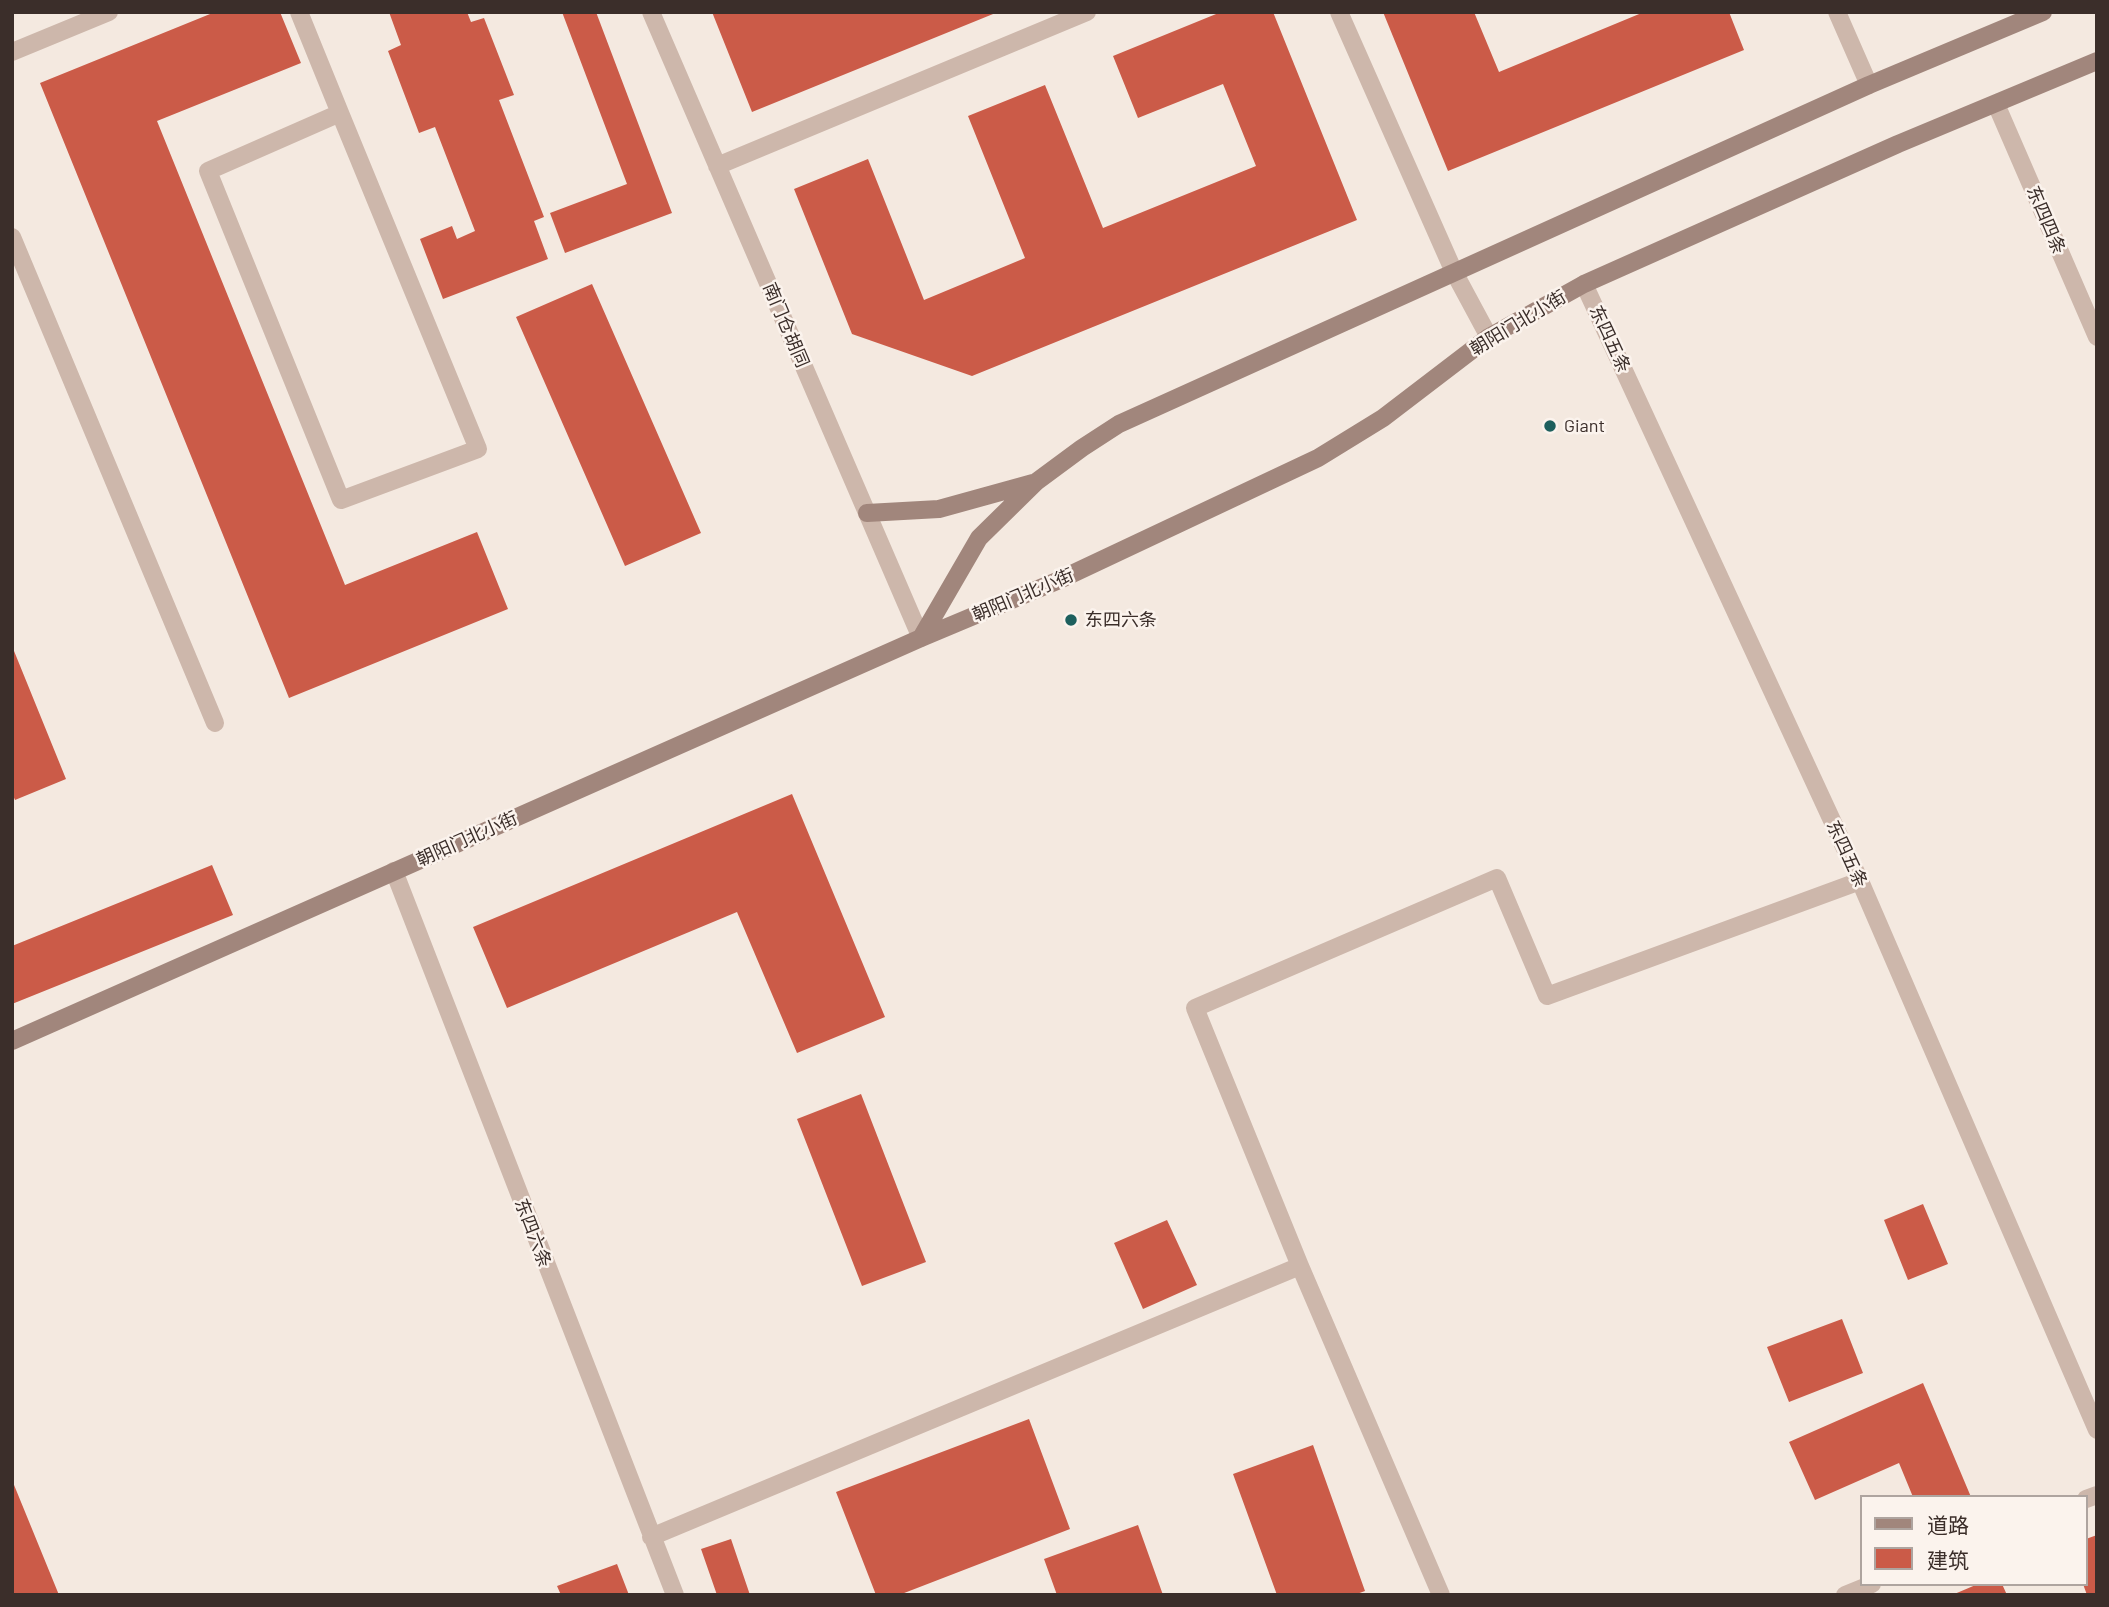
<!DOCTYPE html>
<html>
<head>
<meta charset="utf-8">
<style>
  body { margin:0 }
  #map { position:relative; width:2109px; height:1607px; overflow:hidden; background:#f4e9e0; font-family:Barlow,"Noto Sans SC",sans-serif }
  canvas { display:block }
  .frame { position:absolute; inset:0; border:14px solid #3b2e2a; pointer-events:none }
  .legend { position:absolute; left:1860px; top:1495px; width:228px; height:91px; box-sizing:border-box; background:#fbf3ed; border:2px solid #aea49f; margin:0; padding:9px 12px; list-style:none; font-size:21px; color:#3b2e2a }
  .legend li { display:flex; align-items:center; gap:14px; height:35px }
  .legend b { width:35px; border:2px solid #aea49f }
</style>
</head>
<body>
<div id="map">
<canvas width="2109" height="1607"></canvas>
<div class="frame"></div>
<ul class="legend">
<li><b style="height:9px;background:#a1867c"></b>道路</li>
<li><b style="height:19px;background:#cb5b48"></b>建筑</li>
</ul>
</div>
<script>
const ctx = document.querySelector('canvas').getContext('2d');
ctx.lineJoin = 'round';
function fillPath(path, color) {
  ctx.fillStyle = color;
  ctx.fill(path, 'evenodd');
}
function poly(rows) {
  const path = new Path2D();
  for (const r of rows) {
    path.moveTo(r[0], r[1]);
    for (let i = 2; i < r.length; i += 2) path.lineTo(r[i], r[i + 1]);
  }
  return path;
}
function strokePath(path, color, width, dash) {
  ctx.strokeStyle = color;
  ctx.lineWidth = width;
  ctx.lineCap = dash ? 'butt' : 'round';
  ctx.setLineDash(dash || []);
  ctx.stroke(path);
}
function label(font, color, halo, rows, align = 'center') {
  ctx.font = font + ' Barlow,"Noto Sans SC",sans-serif';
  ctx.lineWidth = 5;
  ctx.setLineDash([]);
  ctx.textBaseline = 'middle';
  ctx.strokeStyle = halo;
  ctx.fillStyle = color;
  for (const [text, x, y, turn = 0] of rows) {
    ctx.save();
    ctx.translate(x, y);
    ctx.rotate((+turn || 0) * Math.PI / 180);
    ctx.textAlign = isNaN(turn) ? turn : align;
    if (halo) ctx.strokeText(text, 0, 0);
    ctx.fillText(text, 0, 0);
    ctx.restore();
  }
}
const building = poly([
  [215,12,280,12,301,63,157,121,345,585,477,532,508,609,289,698,40,83],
  [389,12,467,12,471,22,484,18,514,95,499,100,544,217,534,221,548,259,443,299,420,239,452,226,457,239,475,231,435,127,419,133,388,51,401,45],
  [562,12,596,12,672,213,565,253,550,213,627,184],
  [712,12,998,12,752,112],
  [1221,12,1273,12,1357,220,972,376,852,334,794,189,868,159,924,300,1025,258,968,116,1045,85,1103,228,1256,166,1223,84,1138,118,1113,56],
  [1383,12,1474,12,1499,72,1644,12,1729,12,1744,50,1448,171],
  [592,284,701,533,625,566,516,317],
  [12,646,66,779,15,800,12,793],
  [792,794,885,1017,797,1053,737,912,507,1008,473,927],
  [212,865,233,915,12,1004,12,946],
  [861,1094,926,1262,862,1286,797,1119],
  [1923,1204,1948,1264,1908,1280,1884,1220],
  [1167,1220,1197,1285,1143,1309,1114,1243],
  [1842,1319,1863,1373,1789,1402,1767,1347],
  [1923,1383,1971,1497,1913,1497,1899,1463,1815,1500,1789,1442],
  [1029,1419,1070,1529,899,1595,876,1595,836,1492],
  [1313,1445,1365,1591,1354,1595,1277,1595,1233,1474],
  [12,1481,12,1480,59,1595,12,1595],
  [1138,1525,1163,1595,1057,1595,1044,1559],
  [2097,1535,2097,1595,2087,1595,2083,1584,2086,1584,2086,1539],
  [731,1539,750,1595,717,1595,701,1549],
  [617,1564,629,1595,561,1595,557,1586],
  [1978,1584,2002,1584,2007,1595,1952,1595]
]);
const service = poly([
  [299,12,340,113,478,449,341,500,208,171,340,113],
  [1996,104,2097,337],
  [1584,284,1860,881,2097,1430],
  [394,871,675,1595],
  [2086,1499,2097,1495],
  [651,1537,1300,1266],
  [1441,1595,1300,1266,1195,1008,1497,878,1547,996,1860,881],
  [1845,1595,1872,1584]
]);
const minor = poly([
  [651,12,921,638],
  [1339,12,1454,272,1489,337],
  [1837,12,1869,85],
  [12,52,109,12],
  [717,166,1087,12],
  [12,237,215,723]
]);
const secondary = poly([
  [867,513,939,509,1033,483],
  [921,638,979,538,1036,482,1082,448,1119,424,1869,85,2043,12],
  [12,1041,921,638,1057,581,1318,458,1383,418,1489,337,1584,284,1898,144,2097,61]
]);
const markers = [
  [1550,426,7,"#1d5f5d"],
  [1071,620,7,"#1d5f5d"]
];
const streetNames = [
  ["东四四条",2046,220,67],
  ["朝阳门北小街",1518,323,-31],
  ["南门仓胡同",786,325,67],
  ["东四五条",1610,339,65],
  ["朝阳门北小街",1023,595,-23],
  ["朝阳门北小街",467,839,-24],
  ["东四五条",1847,854,65],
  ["东四六条",533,1233,69]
];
const poiNames = [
  ["Giant",1564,426],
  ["东四六条",1085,620]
];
fillPath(building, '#cb5b48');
strokePath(service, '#cdb7ab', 18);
strokePath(minor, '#cdb7ab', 18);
strokePath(secondary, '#a1867c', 18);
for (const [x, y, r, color] of markers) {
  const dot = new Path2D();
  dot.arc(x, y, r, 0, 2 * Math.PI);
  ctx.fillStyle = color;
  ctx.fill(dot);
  strokePath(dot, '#fbf3ed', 2.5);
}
label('18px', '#3b2e2a', '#fbf3ed', streetNames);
label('18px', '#3b2e2a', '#fbf3ed', poiNames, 'left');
</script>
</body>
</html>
